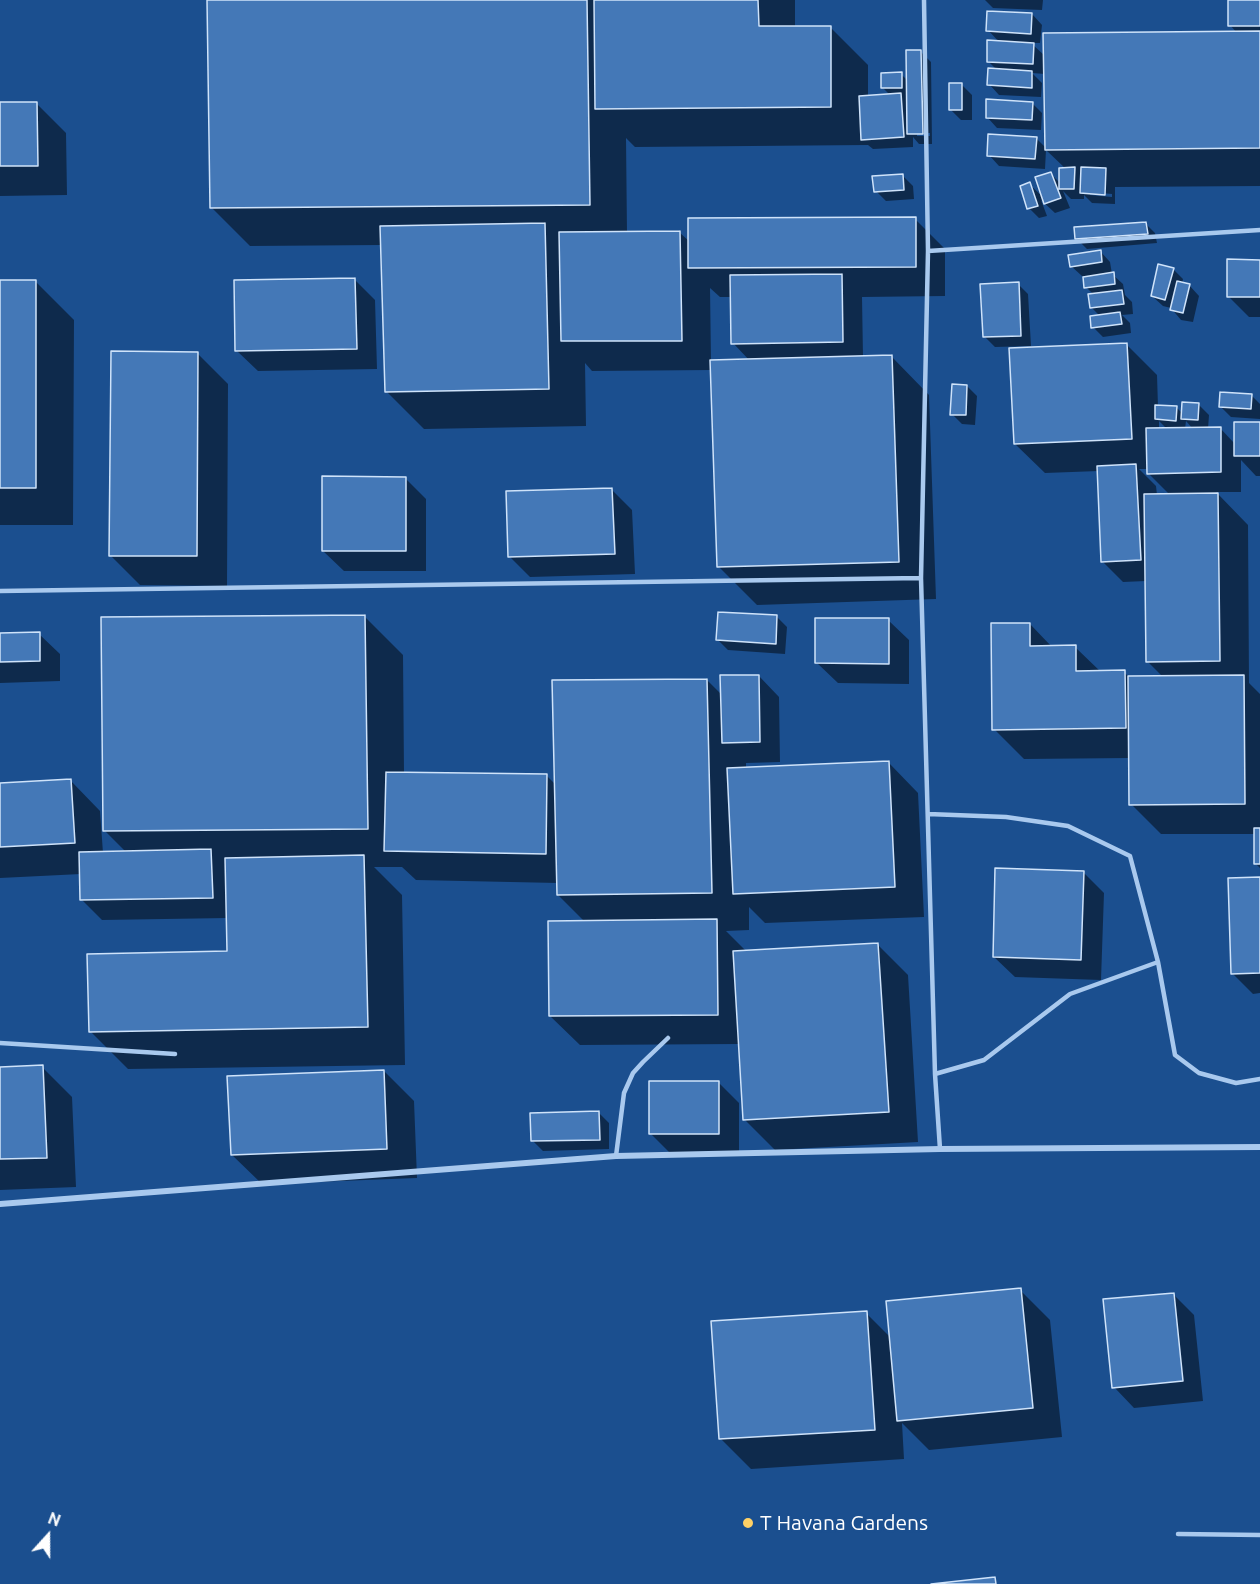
<!DOCTYPE html>
<html>
<head>
<meta charset="utf-8">
<style>
  body { margin:0 }
  #map { position:relative; width:1260px; height:1584px; overflow:hidden; background:#1b4f8f; font-family:Ubuntu,sans-serif }
  canvas { display:block }
  .north { position:absolute; left:18px; top:1506px; width:60px; height:60px; -webkit-text-stroke:4px #1b4f8f; paint-order:stroke; rotate:21deg; font-size:16px; font-weight:700; line-height:24px; text-align:center; color:#fff }
  .north::after { content:''; display:block; margin:auto; width:21px; height:27px; background:#fff; clip-path:polygon(50% 0,100% 100%,50% 72%,0 100%) }
</style>
</head>
<body>
<div id="map">
<canvas width="1260" height="1584"></canvas>
<div class="north">N</div>
</div>
<script>
const ctx = document.querySelector('canvas').getContext('2d');
ctx.lineJoin = 'round';
function fillPath(path, color) {
  ctx.fillStyle = color;
  ctx.fill(path, 'evenodd');
}
function poly(rows) {
  const path = new Path2D();
  for (const r of rows) {
    path.moveTo(r[0], r[1]);
    for (let i = 2; i < r.length; i += 2) path.lineTo(r[i], r[i + 1]);
  }
  return path;
}
function strokePath(path, color, width, dash) {
  ctx.strokeStyle = color;
  ctx.lineWidth = width;
  ctx.lineCap = dash ? 'butt' : 'round';
  ctx.setLineDash(dash || []);
  ctx.stroke(path);
}
function label(font, color, halo, rows, align = 'center') {
  ctx.font = font + ' Ubuntu,sans-serif';
  ctx.lineWidth = 5;
  ctx.setLineDash([]);
  ctx.textBaseline = 'middle';
  ctx.strokeStyle = halo;
  ctx.fillStyle = color;
  for (const [text, x, y, turn = 0] of rows) {
    ctx.save();
    ctx.translate(x, y);
    ctx.rotate((+turn || 0) * Math.PI / 180);
    ctx.textAlign = isNaN(turn) ? turn : align;
    if (halo) ctx.strokeText(text, 0, 0);
    ctx.fillText(text, 0, 0);
    ctx.restore();
  }
}
const shadow = poly([
  [209,0,795,0,795,27,830,27,868,65,868,97,891,96,883,88,901,74,908,81,921,52,931,62,932,144,919,144,913,137,913,147,873,149,868,145,635,147,626,138,627,233,679,232,690,242,915,219,945,249,945,296,862,297,863,357,892,357,929,395,936,599,757,605,719,567,712,370,592,371,585,363,586,426,424,429,386,391,382,245,250,246,212,208],
  [917,133,930,133,930,136,917,136],
  [710,288,720,297,732,297,733,343,750,361,711,362],
  [985,0,1043,0,1042,10,993,8],
  [1229,0,1260,0,1260,186,1115,187,1115,204,1092,203,1084,195,1084,199,1071,199,1063,191,1070,208,1055,213,1041,200,1047,216,1039,218,1029,208,1029,184,1043,197,1050,173,1061,184,1066,169,1046,150,1045,169,999,166,989,155,1036,138,1046,148,1045,74,1032,73,1042,83,1041,97,999,95,989,84,998,71,988,61,1000,43,988,30,1032,14,1042,25,1040,43,1031,43,1045,56,1237,33,1230,25],
  [1090,192,1112,194,1112,197,1090,195],
  [962,85,972,95,972,120,961,120,951,110],
  [0,103,36,103,66,133,67,195,0,196],
  [1032,103,1042,113,1041,130,997,128,987,117],
  [903,176,913,186,914,199,886,201,876,191],
  [1145,223,1155,233,1157,243,1087,249,1077,239],
  [1100,251,1110,262,1112,274,1123,284,1125,295,1132,302,1133,314,1122,315,1130,323,1131,333,1103,337,1093,327,1100,316,1091,307,1094,295,1086,287,1084,276,1082,276,1071,266],
  [1260,261,1260,317,1249,317,1228,296],
  [1173,269,1183,279,1182,284,1189,285,1199,296,1193,322,1181,320,1171,308,1163,306,1152,296],
  [355,280,375,300,377,369,258,371,237,351],
  [0,282,36,282,74,320,73,525,0,525],
  [1018,284,1028,294,1031,346,995,347,985,337],
  [1127,345,1157,375,1158,407,1176,407,1183,414,1199,405,1209,415,1208,429,1220,428,1235,444,1260,423,1260,476,1256,476,1241,460,1241,492,1216,492,1248,525,1249,683,1260,694,1260,868,1255,863,1255,834,1161,834,1131,804,1130,758,1024,759,994,729,1030,624,1052,647,1075,647,1101,672,1124,672,1130,678,1164,678,1147,661,1146,581,1123,582,1103,562,1099,471,1045,473,1015,444],
  [1159,421,1167,429,1159,430],
  [1186,421,1193,429,1185,429],
  [1139,469,1148,469,1148,473,1170,495,1157,495,1156,486],
  [198,354,228,384,227,586,140,585,110,555],
  [967,386,977,396,975,425,962,424,952,414],
  [1252,396,1260,404,1260,419,1231,417,1221,407],
  [405,478,426,499,426,571,344,571,323,551],
  [612,490,632,510,635,574,530,577,510,557],
  [365,617,403,655,404,773,547,776,556,785,707,680,722,695,759,676,779,697,780,762,746,763,746,768,889,763,918,793,924,917,765,923,749,907,749,930,726,931,747,952,878,945,908,975,918,1142,775,1150,745,1120,740,1044,580,1045,550,1016,585,922,558,895,558,883,416,880,402,867,374,867,402,895,405,1065,128,1069,90,1031,228,952,228,918,102,920,81,899,81,874,0,878,0,784,71,781,100,811,103,853,126,852,105,831],
  [777,617,787,627,785,654,728,650,718,640],
  [888,620,909,640,909,684,838,683,817,663],
  [39,634,60,654,60,681,0,683,0,635],
  [1083,872,1104,893,1101,980,1015,977,994,957],
  [1260,879,1260,993,1253,994,1232,973],
  [42,1067,72,1097,76,1187,0,1190,0,1068],
  [384,1071,414,1101,417,1178,262,1184,232,1155],
  [718,1082,739,1103,739,1154,671,1154,651,1134],
  [599,1113,609,1123,609,1149,543,1151,533,1141],
  [1020,1290,1050,1320,1062,1437,929,1450,902,1423,904,1459,751,1469,721,1439,866,1313,891,1338],
  [1174,1295,1194,1315,1203,1401,1134,1408,1114,1387]
]);
const building = poly([
  [207,0,587,0,590,205,210,208,207,0],
  [594,0,758,0,759,26,831,26,831,107,595,109,594,0],
  [1228,0,1260,0,1260,26,1228,26,1228,0],
  [987,11,1032,13,1031,34,986,31,987,11],
  [1260,31,1260,148,1045,150,1043,33,1260,31],
  [987,40,1034,43,1033,64,987,62,987,40],
  [906,50,921,50,923,134,907,134,906,50],
  [988,68,1032,71,1032,88,987,85,988,68],
  [902,72,902,88,881,88,881,73,902,72],
  [949,83,962,83,962,110,949,110,949,83],
  [901,93,904,137,861,140,859,96,901,93],
  [986,99,1033,102,1032,120,986,118,986,99],
  [0,102,37,102,38,166,0,166,0,102],
  [988,134,1037,137,1035,159,987,156,988,134],
  [1075,167,1074,189,1059,189,1059,168,1075,167],
  [1081,167,1106,168,1105,195,1080,193,1081,167],
  [1051,172,1061,198,1044,204,1035,177,1051,172],
  [903,174,904,190,874,192,872,176,903,174],
  [1030,182,1038,206,1027,209,1020,186,1030,182],
  [916,217,916,267,688,268,688,218,916,217],
  [1146,222,1148,234,1075,239,1074,227,1146,222],
  [545,223,549,389,385,392,380,226,545,223],
  [680,231,682,341,561,341,559,232,680,231],
  [1101,250,1102,262,1070,267,1068,255,1101,250],
  [1227,259,1260,260,1260,297,1227,297,1227,259],
  [1158,264,1174,268,1165,300,1151,296,1158,264],
  [1114,272,1115,284,1084,288,1083,277,1114,272],
  [842,274,843,342,731,344,730,275,842,274],
  [355,278,357,349,235,351,234,280,355,278],
  [0,280,36,280,36,488,0,488,0,280],
  [1177,281,1190,284,1183,313,1170,310,1177,281],
  [1019,282,1021,336,983,337,980,284,1019,282],
  [1122,290,1124,304,1090,308,1088,294,1122,290],
  [1120,312,1122,324,1091,328,1090,316,1120,312],
  [1127,343,1132,439,1014,444,1009,348,1127,343],
  [111,351,198,352,197,556,109,556,111,351],
  [892,355,899,562,717,567,710,360,892,355],
  [952,384,967,385,966,415,950,415,952,384],
  [1220,392,1252,394,1251,409,1219,407,1220,392],
  [1182,402,1199,403,1198,420,1181,419,1182,402],
  [1155,405,1177,406,1176,421,1155,419,1155,405],
  [1234,422,1260,422,1260,456,1234,456,1234,422],
  [1221,427,1221,472,1147,474,1146,428,1221,427],
  [1136,464,1141,560,1101,562,1097,466,1136,464],
  [322,476,406,477,406,551,322,551,322,476],
  [612,488,615,554,508,557,506,491,612,488],
  [1218,493,1220,661,1146,662,1144,494,1218,493],
  [718,612,777,615,776,644,716,640,718,612],
  [365,615,368,829,103,831,101,617,365,615],
  [815,618,889,618,889,664,815,663,815,618],
  [991,623,1030,623,1030,646,1076,645,1076,671,1125,670,1126,728,992,730,991,623],
  [40,632,40,661,0,662,0,633,40,632],
  [720,675,759,675,760,742,722,743,720,675],
  [1244,675,1245,804,1129,805,1128,676,1244,675],
  [707,679,712,893,557,895,552,680,707,679],
  [889,761,895,887,733,894,727,768,889,761],
  [386,772,547,774,546,854,384,851,386,772],
  [71,779,75,843,0,847,0,783,71,779],
  [1254,828,1260,828,1260,864,1254,864,1254,828],
  [211,849,213,898,80,900,79,852,211,849],
  [364,855,368,1027,89,1032,87,954,227,951,225,858,364,855],
  [995,868,1084,871,1081,960,993,957,995,868],
  [1260,877,1260,973,1231,974,1228,878,1260,877],
  [717,919,718,1015,549,1016,548,921,717,919],
  [878,943,889,1112,743,1120,733,951,878,943],
  [43,1065,47,1158,0,1159,0,1067,43,1065],
  [384,1070,387,1149,231,1155,227,1076,384,1070],
  [649,1081,719,1081,719,1134,649,1134,649,1081],
  [599,1111,600,1140,531,1141,530,1113,599,1111],
  [1021,1288,1033,1408,897,1421,886,1301,1021,1288],
  [1174,1293,1183,1381,1112,1388,1103,1299,1174,1293],
  [867,1311,875,1430,719,1439,711,1321,867,1311],
  [995,1577,996,1584,931,1584,995,1577]
]);
const lane = poly([
  [924,0,928,251,921,578,935,1074,940,1149],
  [928,251,1260,230],
  [0,591,921,578],
  [928,814,1006,817,1068,826,1130,856,1158,962,1175,1055,1199,1073,1236,1083,1260,1079],
  [0,1043,175,1054],
  [935,1074,984,1060,1070,994,1158,962],
  [616,1156,624,1093,633,1073,643,1062,668,1038],
  [1178,1534,1260,1535]
]);
const street = poly([
  [0,1204,616,1156,940,1149,1260,1147]
]);
const markers = [
  [748,1523,6,"#ffd166"]
];
const poiNames = [
  ["T Havana Gardens",760,1523]
];
fillPath(shadow, '#0007');
fillPath(building, '#4478b7');
strokePath(building, '#cfe3fa', 1.5);
strokePath(lane, '#a9c9ee', 4.5);
strokePath(street, '#a9c9ee', 6);
for (const [x, y, r, color] of markers) {
  const dot = new Path2D();
  dot.arc(x, y, r, 0, 2 * Math.PI);
  ctx.fillStyle = color;
  ctx.fill(dot);
  strokePath(dot, '#1b4f8f', 2);
}
label('21px', '#fff', '#1b4f8f', poiNames, 'left');
</script>
</body>
</html>
